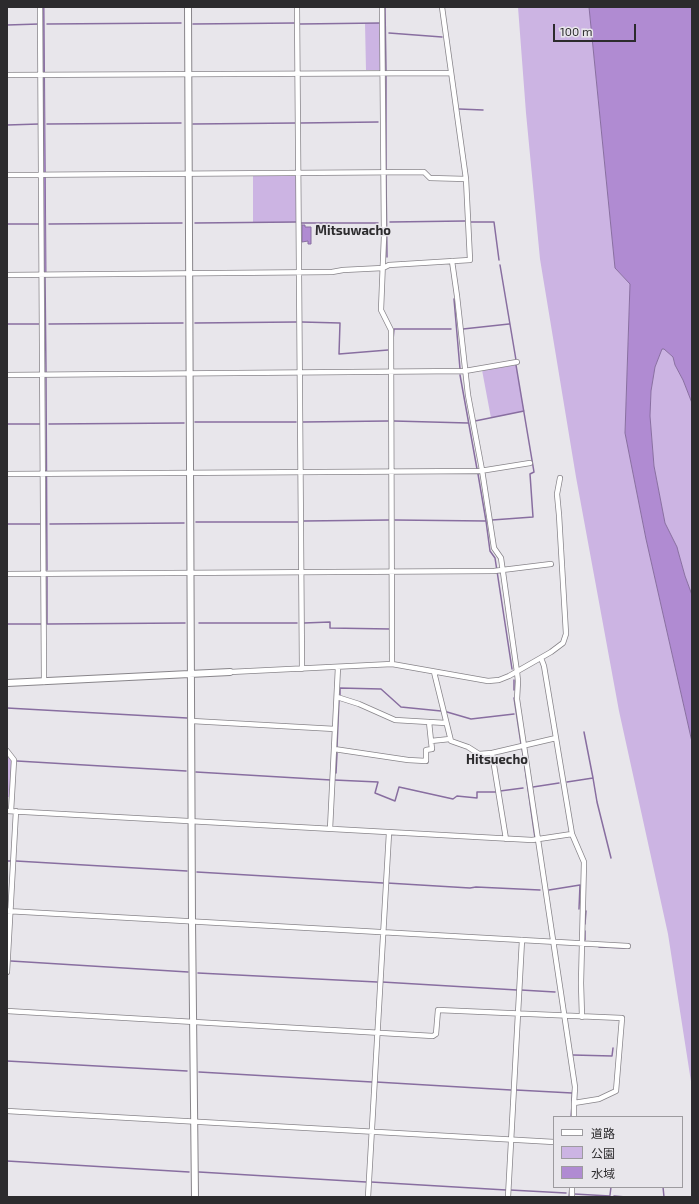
<!DOCTYPE html>
<html>
<head>
<meta charset="utf-8">
<style>
  body { margin:0 }
  #map { position:relative; width:699px; height:1204px; overflow:hidden; background:#e8e6eb; font-family:"Exo 2","Noto Sans JP",sans-serif }
  canvas { display:block }
  .frame { position:absolute; inset:0; border:8px solid #2c2b2d; pointer-events:none }
  .legend { position:absolute; left:553px; top:1116px; width:130px; height:72px; box-sizing:border-box; background:#e8e6eb; border:1px solid #9d9b9f; margin:0; padding:5px 7px; list-style:none; font-size:12px; color:#2c2b2d }
  .legend li { display:flex; align-items:center; gap:8px; height:20px }
  .legend b { width:20px; border:1px solid #9d9b9f }
  .scale { position:absolute; left:553px; top:24px; width:83px; height:18px; box-sizing:border-box; border:2px solid #2c2b2d; border-top:0; padding-left:5px; font-size:12px; line-height:14px; white-space:nowrap; color:#2c2b2d; -webkit-text-stroke:3px #e8e6eb; paint-order:stroke }
</style>
</head>
<body>
<div id="map">
<canvas width="699" height="1204"></canvas>
<div class="frame"></div>
<ul class="legend">
<li><b style="height:5px;background:#fff"></b>道路</li>
<li><b style="height:11px;background:#ccb4e3"></b>公園</li>
<li><b style="height:11px;background:#b08bd2"></b>水域</li>
</ul>
<div class="scale">100 m</div>
</div>
<script>
const ctx = document.querySelector('canvas').getContext('2d');
ctx.lineJoin = 'round';
function fillPath(path, color) {
  ctx.fillStyle = color;
  ctx.fill(path, 'evenodd');
}
function poly(rows) {
  const path = new Path2D();
  for (const r of rows) {
    path.moveTo(r[0], r[1]);
    for (let i = 2; i < r.length; i += 2) path.lineTo(r[i], r[i + 1]);
  }
  return path;
}
function strokePath(path, color, width, dash) {
  ctx.strokeStyle = color;
  ctx.lineWidth = width;
  ctx.lineCap = dash ? 'butt' : 'round';
  ctx.setLineDash(dash || []);
  ctx.stroke(path);
}
function label(font, color, halo, rows, align = 'center') {
  ctx.font = font + ' "Exo 2",sans-serif';
  ctx.lineWidth = 3;
  ctx.setLineDash([]);
  ctx.textBaseline = 'middle';
  ctx.strokeStyle = halo;
  ctx.fillStyle = color;
  for (const [text, x, y, turn = 0] of rows) {
    ctx.save();
    ctx.translate(x, y);
    ctx.rotate((+turn || 0) * Math.PI / 180);
    ctx.textAlign = isNaN(turn) ? turn : align;
    if (halo) ctx.strokeText(text, 0, 0);
    ctx.fillText(text, 0, 0);
    ctx.restore();
  }
}
const green = poly([
  [518,7,589,7,615,268,630,284,625,433,646,539,692,742,692,1088,668,934,619,711,576,477,540,259,526,113],
  [365,23,380,23,380,70,366,70],
  [253,175,296,176,296,222,253,223],
  [662,349,664,349,673,357,675,365,683,380,692,403,692,595,685,576,678,551,677,547,665,523,654,466,650,416,651,391,655,367],
  [516,365,524,411,491,418,482,370],
  [7,756,12,761,10,797,7,797]
]);
const water = poly([
  [43,7,44,7,46,273,44,273,43,7],
  [589,7,692,7,692,403,683,380,675,365,673,357,664,349,662,349,655,367,651,391,650,416,654,466,665,523,677,547,678,551,685,576,692,595,692,742,646,539,625,433,630,284,615,268,589,7],
  [302,225,305,225,305,227,311,227,311,244,308,244,308,241,302,242,302,225]
]);
const stream = poly([
  [385,7,386,71],
  [47,24,181,23],
  [193,24,295,23],
  [300,24,380,23],
  [7,25,39,24],
  [389,33,442,37],
  [386,75,386,169],
  [459,109,483,110],
  [300,123,378,122],
  [47,124,181,123],
  [193,124,296,123],
  [7,125,39,124],
  [386,175,387,257],
  [390,222,465,221],
  [471,222,494,222,499,260],
  [195,223,296,222],
  [301,223,378,223],
  [7,224,39,224],
  [49,224,182,223],
  [500,265,516,360],
  [45,276,46,372],
  [454,299,460,369],
  [302,322,340,323,339,354,388,350],
  [195,323,296,322],
  [7,324,40,324],
  [49,324,183,323],
  [463,329,509,324],
  [393,340,394,329,451,329],
  [460,375,477,469],
  [46,377,47,570],
  [394,421,468,423],
  [475,421,524,411],
  [195,422,296,422],
  [303,422,388,421],
  [7,424,41,424],
  [49,424,184,423],
  [478,474,486,521,490,551,495,558,512,669],
  [395,520,486,521],
  [492,520,533,517,530,474,534,472,516,365],
  [304,521,389,520],
  [196,522,298,522],
  [7,524,41,524],
  [50,524,184,523],
  [47,577,47,624,185,623],
  [199,623,297,623],
  [304,623,330,622,330,628,390,629],
  [7,624,42,624],
  [514,690,514,680],
  [340,695,340,688,381,689,401,707,441,711],
  [514,698,521,744],
  [7,708,187,718],
  [447,712,471,719,514,714],
  [337,747,339,700],
  [522,748,535,838],
  [17,761,186,771],
  [196,772,331,780],
  [336,773,337,753],
  [593,778,597,802,611,858],
  [334,780,378,782,375,793,395,801,399,787,453,799,457,796,477,798,477,792,496,792],
  [567,782,593,778,584,732],
  [533,787,559,783],
  [500,791,523,788],
  [7,861,12,861],
  [16,861,187,871],
  [197,872,383,883],
  [387,883,470,888,476,887,540,890],
  [549,890,580,885,579,909],
  [585,924,586,911],
  [585,940,585,931],
  [599,947,627,948],
  [11,961,188,972],
  [198,973,377,982],
  [382,982,517,990],
  [521,990,555,992],
  [573,1055,612,1056,613,1048],
  [7,1061,187,1071],
  [199,1072,372,1082],
  [376,1082,511,1090],
  [516,1090,572,1093],
  [572,1101,573,1085],
  [571,1117,572,1105],
  [7,1161,189,1172],
  [199,1172,366,1182],
  [371,1182,506,1190],
  [663,1187,664,1197],
  [510,1190,566,1193],
  [574,1194,610,1196],
  [610,1195,611,1187],
  [614,1196,626,1197],
  [569,1197,570,1187]
]);
const street = poly([
  [40,7,44,682],
  [297,7,302,669],
  [382,7,384,236,381,310,391,330,392,664],
  [7,75,451,73],
  [7,175,424,172,430,178,466,179],
  [452,261,457,296,468,395,482,470,494,548,501,558,517,672,518,681,517,699,575,1087,574,1103],
  [7,275,332,272,343,270,383,268,389,265,470,260,466,179,442,7],
  [7,375,465,371,517,362],
  [7,474,480,471,530,463],
  [7,574,494,571,551,564],
  [541,658,544,666,572,834,584,862,581,983,582,1017],
  [230,672,392,664,488,681,499,680,509,676,551,652,563,643,566,634,559,515,557,494,560,478],
  [434,672,451,741,468,747,479,754,492,753,506,839],
  [337,697,359,704,395,720,446,723],
  [192,721,335,729],
  [429,722,431,741],
  [334,749,408,760,426,761,426,750,432,749,431,741,450,739],
  [7,751,14,760,11,811],
  [492,753,556,738],
  [7,811,532,840,572,834],
  [330,829,338,667],
  [7,911,628,946],
  [7,972,16,811],
  [7,1011,433,1036,436,1034,438,1010,622,1018,616,1091,599,1099,574,1103,574,1117],
  [7,1111,554,1142],
  [368,1197,389,833],
  [508,1197,522,940],
  [572,1197,572,1187]
]);
const secondary = poly([
  [188,7,192,921,195,1197],
  [7,683,230,672]
]);
const quarterNames = [
  ["Mitsuwacho",353,231],
  ["Hitsuecho",497,760]
];
fillPath(green, '#ccb4e3');
fillPath(water, '#b08bd2');
strokePath(water, '#886ea0', 1);
strokePath(stream, '#886ea0', 1.5);
strokePath(street, '#88858a', 6);
strokePath(secondary, '#88858a', 8);
strokePath(street, '#fff', 4.5);
strokePath(secondary, '#fff', 6);
label('bold 13px', '#2c2b2d', '#e8e6eb', quarterNames);
</script>
</body>
</html>
